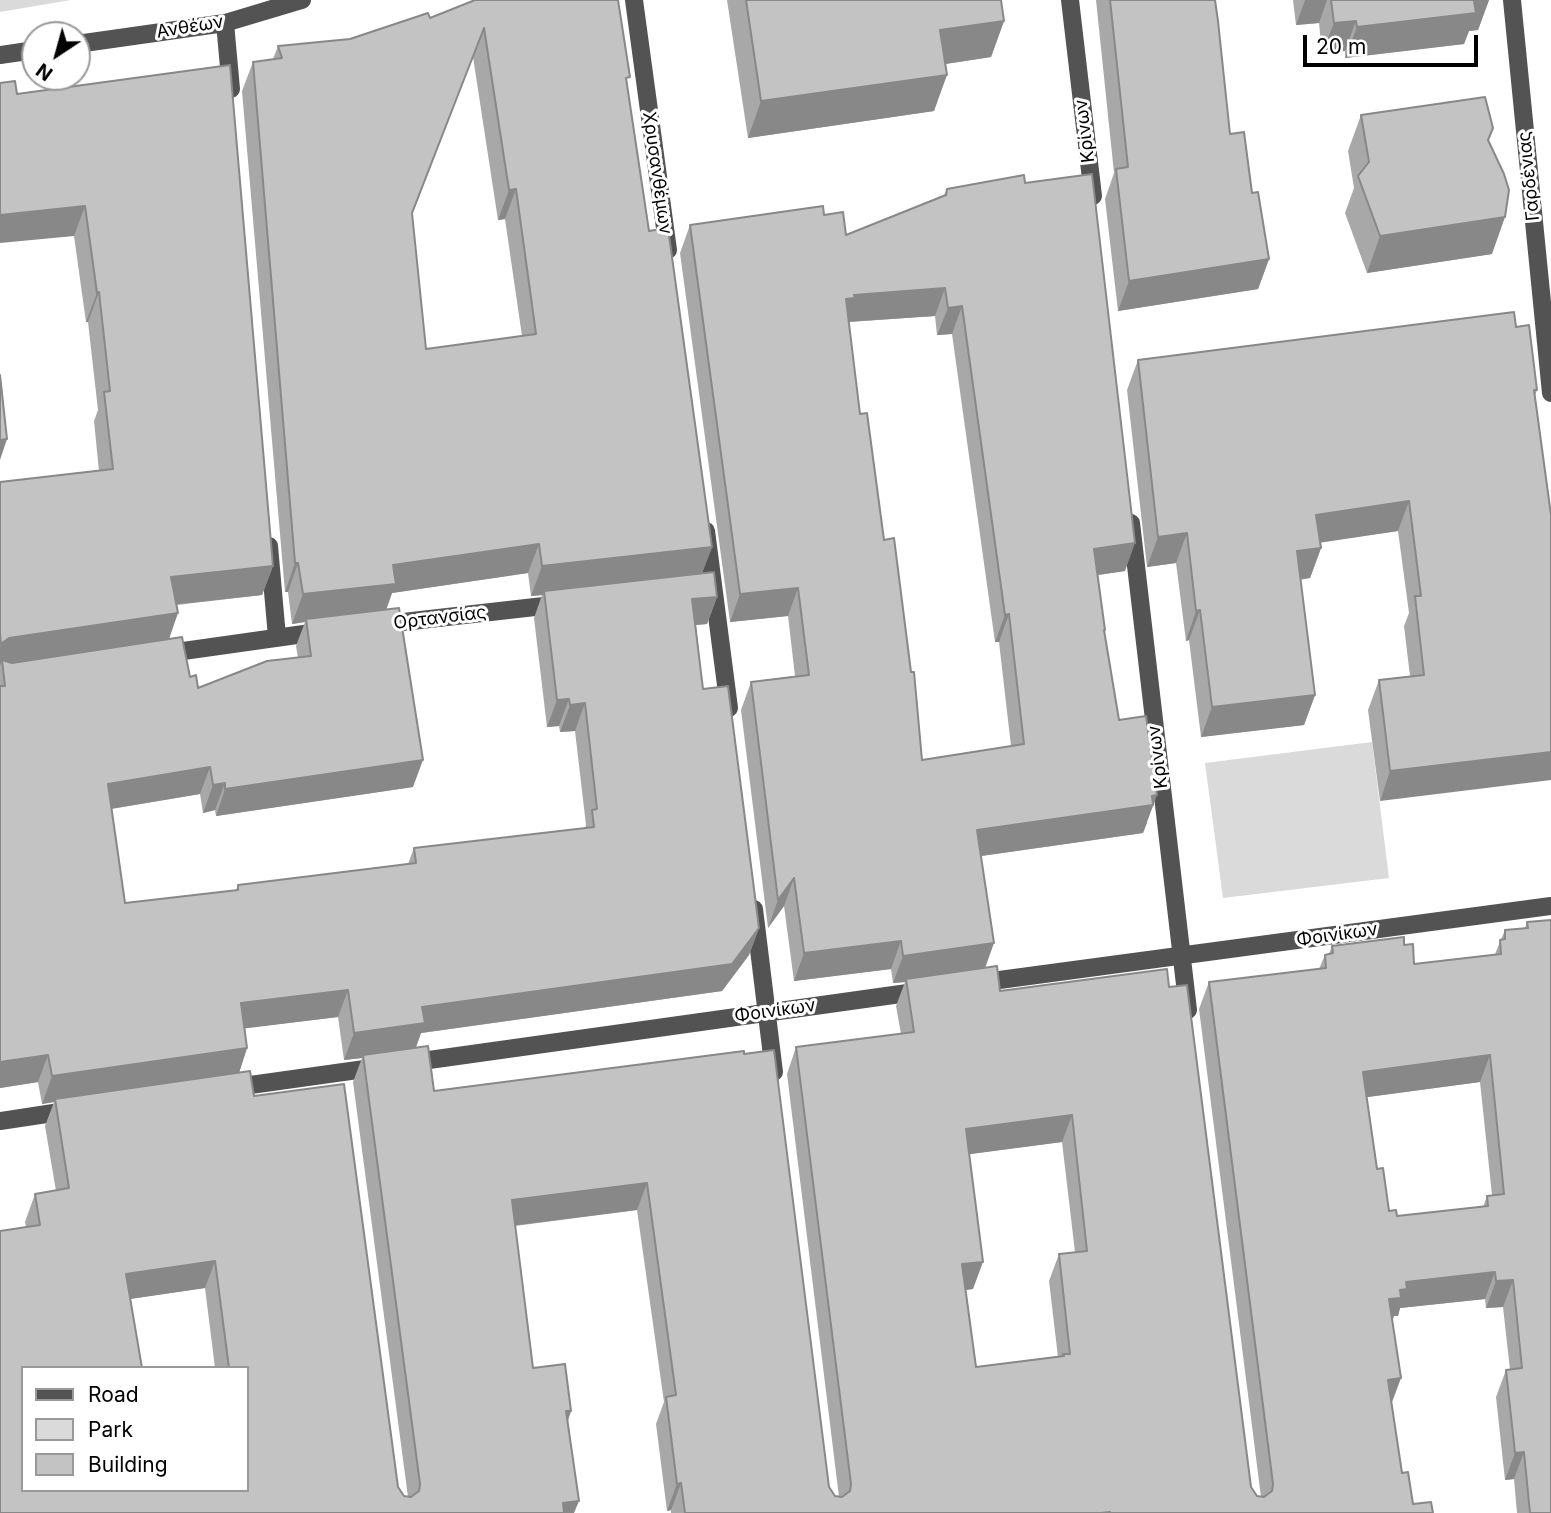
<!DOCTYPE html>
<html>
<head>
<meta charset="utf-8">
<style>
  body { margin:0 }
  #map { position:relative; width:1551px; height:1513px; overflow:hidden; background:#fff; font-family:Inter,sans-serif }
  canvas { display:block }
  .legend { position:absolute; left:21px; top:1366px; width:228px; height:126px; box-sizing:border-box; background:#fff; border:2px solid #999; margin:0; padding:9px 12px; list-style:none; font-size:21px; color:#000 }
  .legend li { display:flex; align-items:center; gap:14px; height:35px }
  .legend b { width:35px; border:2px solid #999 }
  .north { position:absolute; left:21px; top:21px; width:70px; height:70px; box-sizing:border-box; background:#fff; border:2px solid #999; border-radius:50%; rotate:216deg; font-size:19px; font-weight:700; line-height:28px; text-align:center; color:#000 }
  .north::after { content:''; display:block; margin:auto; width:24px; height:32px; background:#000; clip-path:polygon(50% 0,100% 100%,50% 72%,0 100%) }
  .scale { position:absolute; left:1303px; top:35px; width:175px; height:32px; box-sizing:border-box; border:4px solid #000; border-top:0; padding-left:9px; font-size:21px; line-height:24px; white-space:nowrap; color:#000; -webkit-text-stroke:5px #fff; paint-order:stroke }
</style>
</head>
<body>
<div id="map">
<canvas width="1551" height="1513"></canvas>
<ul class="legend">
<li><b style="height:9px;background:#535353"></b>Road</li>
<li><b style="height:19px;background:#dadada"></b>Park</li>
<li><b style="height:19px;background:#c3c3c3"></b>Building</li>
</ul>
<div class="north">N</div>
<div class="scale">20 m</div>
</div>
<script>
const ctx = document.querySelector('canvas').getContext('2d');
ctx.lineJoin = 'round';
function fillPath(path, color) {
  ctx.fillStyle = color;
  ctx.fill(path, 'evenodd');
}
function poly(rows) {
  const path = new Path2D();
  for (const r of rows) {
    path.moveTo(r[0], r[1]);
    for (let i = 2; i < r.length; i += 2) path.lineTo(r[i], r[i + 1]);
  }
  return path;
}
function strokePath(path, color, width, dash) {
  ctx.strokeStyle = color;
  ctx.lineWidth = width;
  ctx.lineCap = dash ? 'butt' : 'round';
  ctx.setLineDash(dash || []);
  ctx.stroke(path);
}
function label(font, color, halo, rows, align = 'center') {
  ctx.font = font + ' Inter,sans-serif';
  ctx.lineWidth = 6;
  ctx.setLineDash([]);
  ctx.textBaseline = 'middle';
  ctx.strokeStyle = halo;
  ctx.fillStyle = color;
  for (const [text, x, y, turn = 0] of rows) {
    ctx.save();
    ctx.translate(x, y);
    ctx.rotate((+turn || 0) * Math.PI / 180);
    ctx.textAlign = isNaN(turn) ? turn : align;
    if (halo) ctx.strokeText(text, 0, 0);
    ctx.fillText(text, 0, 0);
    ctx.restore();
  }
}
const green = poly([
  [0,0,71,0,0,12],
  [1372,742,1389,878,1223,898,1205,763]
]);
const minor = poly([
  [634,0,668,250],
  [1070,0,1093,196],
  [1512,0,1551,393],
  [225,23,231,89],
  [77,44,225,23,302,0],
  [0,55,35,50],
  [1131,523,1188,1010],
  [706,531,729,708],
  [269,546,277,637],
  [377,625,561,604],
  [162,654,325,631],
  [754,909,774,1072],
  [977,983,1551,906],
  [229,1088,922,991],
  [0,1121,73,1110]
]);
const wall = poly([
  [475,0,627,84,649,231,712,547,702,573,717,597,707,624,696,625,703,689,759,928,749,955,722,991,421,1033,416,1047,434,1091,744,1051,829,1487,835,1496,839,1497,787,1074,796,1047,901,1034,896,1006,905,982,893,983,891,969,794,981,784,906,768,928,741,710,751,682,795,676,788,616,730,622,680,253,690,225,824,215,846,235,944,195,947,189,1025,183,1125,571,1098,575,1105,630,1104,633,1119,720,1147,823,1143,833,981,856,985,968,1000,991,1169,987,1251,1487,1257,1496,1261,1497,1199,1009,1209,982,1319,969,1325,955,1329,954,1332,946,1404,945,1414,964,1495,954,1505,930,1525,928,1527,922,1551,920,1551,1513,1517,1513,1514,1479,1505,1480,1496,1397,1506,1370,1510,1370,1503,1307,1486,1308,1485,1299,1400,1308,1398,1316,1394,1316,1392,1321,1392,1404,1402,1473,1413,1504,1433,1513,671,1513,671,1510,667,1511,656,1424,664,1402,637,1210,515,1226,533,1368,571,1411,568,1421,579,1501,0,1513,26,1227,25,1222,35,1194,56,1191,45,1126,54,1102,42,1104,38,1082,0,1088,0,482,99,471,94,421,98,410,88,322,86,322,74,236,17,94,230,65,273,566,262,595,177,605,169,639,190,677,198,688,298,658,296,646,305,622,292,624,288,592,285,592,242,91,253,62,273,59,278,46,350,39,430,18],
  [473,57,498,220,505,219,522,336,426,349,412,215],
  [935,316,937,335,952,334,995,642,999,642,1011,746,922,760,860,414,849,322],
  [528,573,531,596,542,595,534,618,547,727,559,726,560,732,575,731,586,825,585,828,414,848,408,864,238,885,236,890,125,903,111,809,200,794,203,813,215,810,216,816,413,787,386,610,392,593],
  [338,1017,344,1060,362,1058,353,1082,408,1497,404,1496,398,1487,254,1096,239,1073,247,1048,245,1028],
  [1480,1082,1492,1195,1487,1196,1483,1207,1397,1216,1389,1211,1377,1169,1367,1097],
  [1062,1142,1075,1252,1059,1254,1049,1281,1058,1357,976,1367,966,1290,973,1289,969,1154],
  [205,1288,215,1368,247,1368,23,1490,130,1299],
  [727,0,1001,0,1004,21,991,57,945,64,934,111,748,138],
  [1096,0,1215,0,1230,134,1252,193,1269,259,1258,289,1118,311,1105,199,1114,173],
  [1293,0,1489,0,1478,30,1469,31,1464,44,1345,58,1345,51,1322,53,1319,23,1296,25],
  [1361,115,1493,128,1488,141,1492,254,1367,273,1345,213,1354,188,1348,151],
  [1516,327,1537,390,1380,801,1368,710,1379,680,1410,676,1404,626,1409,613,1398,531,1320,542,1321,548,1310,578,1300,580,1315,695,1304,725,1201,737,1189,640,1186,641,1176,563,1147,567,1127,390,1138,360]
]);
const shadedWall = poly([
  [1305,0,1327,0,1319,23,1296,25],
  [1489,0,1478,30,1469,31,1464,44,1345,58,1357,27,1474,1],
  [1004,21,991,57,926,67,940,30],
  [1356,21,1345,51,1322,53,1334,23],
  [484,28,473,57,401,243,412,213],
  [947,75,934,111,748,138,761,101],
  [516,189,505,219,498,220,509,190],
  [85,206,74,236,0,243,0,215],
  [1505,217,1492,254,1367,273,1380,236],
  [1269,259,1258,289,1118,311,1129,281],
  [945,288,935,316,846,322,846,299,854,295],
  [99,292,88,322,86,322,97,293],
  [962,306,952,334,937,335,948,308],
  [7,439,0,460,0,440],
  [1409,501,1398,531,1305,545,1316,515],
  [1187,533,1176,563,1147,567,1158,537],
  [1135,543,1125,571,1084,577,1094,549],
  [539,544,528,573,392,593,385,613,306,619,305,622,292,624,303,594,393,565],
  [712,547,701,576,544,591,543,595,531,596,542,566],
  [1321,548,1310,578,1286,581,1297,551],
  [295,563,298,563,288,592,285,592],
  [273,566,262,595,161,606,171,577],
  [798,588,788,616,730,622,740,594],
  [717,597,707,624,682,626,692,599],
  [1200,610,1189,640,1186,641,1196,611],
  [178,613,168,642,3,667,2,660,0,666,0,647,1,644,9,638],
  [1009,614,999,642,995,642,1005,615],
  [1315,695,1304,725,1201,737,1212,707],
  [569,699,559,726,547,727,557,700],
  [585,703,575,731,560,732,570,705],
  [1551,752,1551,780,1380,801,1390,771],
  [423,760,413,787,216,816,225,789],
  [210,767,200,794,98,811,108,784],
  [225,783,215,810,203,813,213,785],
  [1157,795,1143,833,967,858,977,830],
  [794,878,784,906,768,928,778,900],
  [759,928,749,955,722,991,421,1033,415,1050,363,1055,362,1058,344,1060,354,1033,422,1007],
  [901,941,891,969,794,981,804,953],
  [994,943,984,971,906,979,905,982,893,983,903,956],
  [348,990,338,1017,232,1030,241,1003],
  [247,1048,238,1076,55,1099,54,1102,42,1104,52,1076],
  [48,1055,38,1082,0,1088,0,1062],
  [1490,1055,1480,1082,1353,1099,1363,1072],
  [1072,1115,1062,1142,956,1156,966,1129],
  [647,1183,637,1210,502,1227,512,1200],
  [215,1261,205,1288,116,1301,126,1274],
  [983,1262,973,1289,953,1291,962,1264],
  [1495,1272,1485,1299,1400,1308,1398,1316,1394,1316,1391,1325,1389,1299,1406,1282],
  [1513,1280,1503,1307,1486,1308,1496,1281],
  [1401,1378,1391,1405,1388,1380],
  [566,1411,571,1411,561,1438],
  [1524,1452,1514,1479,1505,1480,1515,1453],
  [681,1483,671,1510,667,1511,677,1484],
  [579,1501,574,1513,559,1513,563,1503]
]);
const building = poly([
  [475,0,618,0,630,77,626,78,649,231,668,228,712,547,542,566,539,544,393,565,396,584,303,594,298,563,295,563,253,62,282,58,278,46,350,39,428,13,430,18,475,0],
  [484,28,509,190,516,189,536,334,426,349,412,213,484,28],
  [746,0,1001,0,1004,21,940,30,947,75,761,101,746,0],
  [1110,0,1215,0,1218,21,1230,134,1244,132,1252,193,1258,192,1269,259,1129,281,1116,169,1128,167,1110,0],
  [1331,0,1486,0,1474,1,1476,13,1357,27,1356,21,1334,23,1331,0],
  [230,65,273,566,171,577,178,613,9,638,1,644,0,634,0,482,113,469,104,392,110,391,99,292,97,293,85,206,0,215,0,83,15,81,17,94,230,65],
  [1485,97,1493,128,1488,140,1504,174,1509,190,1505,217,1380,236,1358,176,1369,162,1361,115,1485,97],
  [1092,174,1135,543,1094,549,1105,630,1104,630,1119,720,1146,716,1157,795,1152,796,1153,805,977,830,994,943,903,956,901,941,804,953,794,878,778,900,751,682,809,675,798,588,740,594,690,225,823,206,824,215,843,212,846,235,946,195,947,189,1024,175,1025,183,1092,174],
  [945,288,948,308,962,306,1005,615,1009,614,1024,744,922,760,914,672,911,672,894,538,884,540,867,413,860,414,846,299,855,298,854,295,945,288],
  [1514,312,1516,327,1529,325,1537,390,1534,390,1551,515,1551,752,1390,771,1379,680,1424,675,1415,596,1421,596,1409,501,1316,515,1321,548,1297,551,1315,695,1212,707,1200,610,1196,611,1187,533,1158,537,1138,360,1514,312],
  [0,375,7,439,0,440,0,375],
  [714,572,717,597,692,599,703,689,728,686,759,928,732,964,422,1007,425,1023,354,1033,348,990,241,1003,247,1048,52,1076,48,1055,0,1062,0,686,5,686,2,660,12,663,182,637,190,677,196,675,198,688,267,661,311,656,306,619,399,608,423,760,225,789,225,783,213,785,210,767,108,784,125,903,238,890,238,885,416,863,414,848,594,827,592,810,597,809,585,703,570,705,569,699,557,700,544,591,714,572],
  [1551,920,1551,1513,1530,1513,1524,1452,1515,1453,1506,1370,1522,1368,1513,1280,1496,1281,1495,1272,1406,1282,1407,1289,1400,1290,1401,1298,1389,1299,1401,1378,1388,1380,1402,1473,1408,1472,1413,1504,1431,1502,1433,1513,1110,1513,1110,1512,1101,1513,685,1513,681,1483,677,1484,666,1397,676,1395,647,1183,512,1200,533,1368,565,1364,571,1411,566,1411,579,1501,563,1503,564,1513,0,1513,0,1231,40,1225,35,1194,69,1188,55,1099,250,1071,254,1096,344,1084,398,1487,404,1496,411,1497,419,1491,420,1484,363,1055,428,1046,434,1091,744,1051,744,1054,774,1050,829,1487,835,1496,842,1497,850,1491,851,1484,796,1047,914,1032,906,979,997,966,1000,991,1167,969,1169,987,1187,985,1251,1487,1257,1496,1264,1497,1272,1491,1273,1484,1209,982,1326,968,1325,955,1333,953,1332,946,1404,937,1404,945,1413,944,1414,964,1501,954,1500,940,1505,939,1505,930,1528,928,1527,922,1551,920],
  [1490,1055,1504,1194,1487,1196,1488,1206,1397,1216,1396,1210,1389,1211,1383,1168,1377,1169,1363,1072,1490,1055],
  [1072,1115,1087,1251,1059,1254,1070,1354,1063,1354,1064,1356,976,1367,962,1264,983,1262,966,1129,1072,1115],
  [215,1261,229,1368,247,1368,247,1490,23,1490,23,1368,142,1368,126,1274,215,1261]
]);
const streetNames = [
  ["Ανθέων",190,27,-9],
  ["Κρίνων",1085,131,-97],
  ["Χρυσανθέμων",657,173,82],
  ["Γαρδένιας",1529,176,-96],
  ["Ορτανσίας",440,618,-7],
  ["Κρίνων",1158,757,-97],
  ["Φοινίκων",1337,935,-8],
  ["Φοινίκων",775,1011,-8]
];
fillPath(green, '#dadada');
strokePath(minor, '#535353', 18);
fillPath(wall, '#a8a8a8');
fillPath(shadedWall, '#888');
fillPath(building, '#c3c3c3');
strokePath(building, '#888', 2);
label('18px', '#000', '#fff', streetNames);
</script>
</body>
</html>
